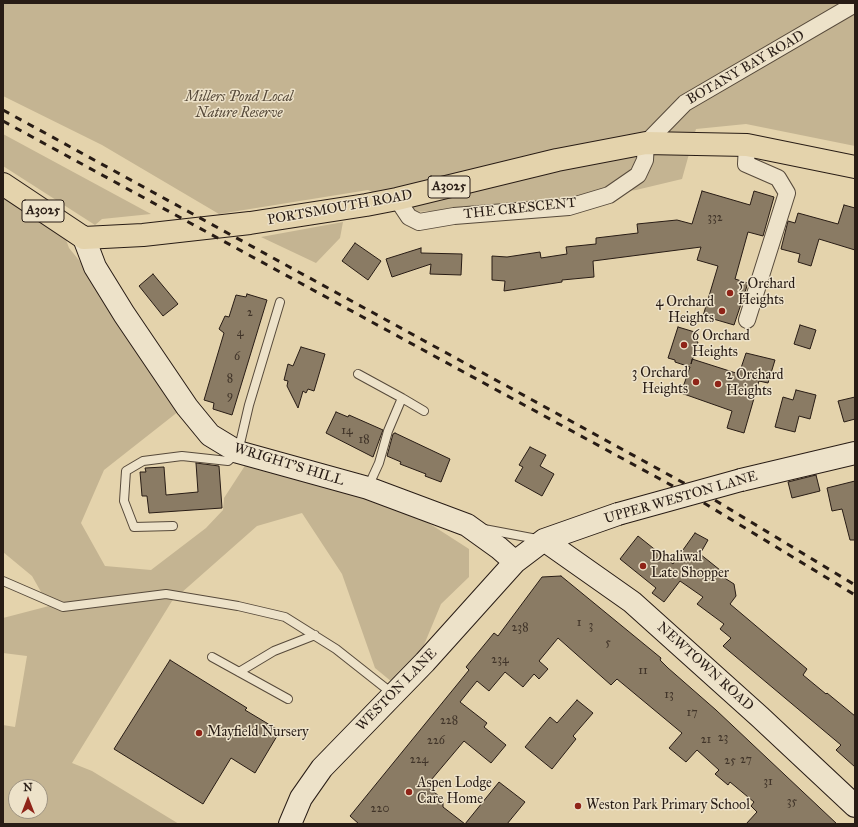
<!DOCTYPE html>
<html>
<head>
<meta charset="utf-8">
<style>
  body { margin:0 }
  #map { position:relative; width:858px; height:827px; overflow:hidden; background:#e4d3ac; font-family:"IM FELL Great Primer",serif }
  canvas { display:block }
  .frame { position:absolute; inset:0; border:4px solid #281c15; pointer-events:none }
  .north { position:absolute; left:8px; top:779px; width:40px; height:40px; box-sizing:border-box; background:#ede2c9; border:1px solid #9e9381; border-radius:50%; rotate:0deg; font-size:11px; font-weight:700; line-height:16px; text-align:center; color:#281c15 }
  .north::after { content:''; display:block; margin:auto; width:14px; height:18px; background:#8f2418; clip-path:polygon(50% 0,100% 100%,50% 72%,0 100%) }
</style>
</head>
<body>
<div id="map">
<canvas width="858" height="827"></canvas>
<div class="frame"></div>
<div class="north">N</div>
</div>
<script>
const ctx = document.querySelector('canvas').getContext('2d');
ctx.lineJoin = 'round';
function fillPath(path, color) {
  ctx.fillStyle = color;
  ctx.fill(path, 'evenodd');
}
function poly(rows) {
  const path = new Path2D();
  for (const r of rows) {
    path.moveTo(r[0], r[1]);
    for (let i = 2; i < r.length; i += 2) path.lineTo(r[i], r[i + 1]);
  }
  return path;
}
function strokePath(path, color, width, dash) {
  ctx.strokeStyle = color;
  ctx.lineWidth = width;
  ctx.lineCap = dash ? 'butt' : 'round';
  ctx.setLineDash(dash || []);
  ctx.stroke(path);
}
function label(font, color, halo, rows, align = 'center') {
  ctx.font = font + ' "IM FELL Great Primer",serif';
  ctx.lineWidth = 3;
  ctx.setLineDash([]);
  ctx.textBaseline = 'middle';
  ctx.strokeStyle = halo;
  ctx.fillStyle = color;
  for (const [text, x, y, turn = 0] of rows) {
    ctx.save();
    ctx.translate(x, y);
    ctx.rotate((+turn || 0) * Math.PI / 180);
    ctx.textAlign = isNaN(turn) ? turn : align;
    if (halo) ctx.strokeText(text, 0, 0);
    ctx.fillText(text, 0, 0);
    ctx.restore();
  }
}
const green = poly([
  [3,3,855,3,855,146,746,124,696,129,682,179,636,190,506,206,416,212,368,190,219,214,102,145,3,96],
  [3,134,151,214,102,219,95,225,3,166],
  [3,193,64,234,69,248,100,286,179,411,104,470,81,523,105,566,151,570,206,528,223,510,224,498,248,461,349,493,427,522,469,549,469,577,441,604,419,657,392,682,375,668,342,574,302,513,257,526,172,601,72,763,92,771,179,824,3,824,3,725,15,727,27,656,3,653,3,618,49,606,32,576,3,552],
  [16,787,40,787,40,811,16,811],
  [343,222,340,238,316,263,261,237]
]);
const building = poly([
  [702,191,750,205,754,191,774,197,763,236,748,232,735,279,748,283,734,325,703,316,718,266,697,260,701,247,593,261,594,277,562,280,562,282,504,291,505,281,492,280,492,256,507,257,540,252,541,258,567,254,566,247,596,244,596,238,638,233,637,224,677,220,692,224,702,191],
  [844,205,855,208,855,250,819,239,811,266,798,262,800,254,781,249,788,221,795,223,798,213,838,224,844,205],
  [355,243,381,261,368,280,342,261,355,243],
  [421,248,421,253,462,254,461,275,430,274,431,264,392,277,386,259,421,248],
  [153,274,178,304,163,316,139,286,153,274],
  [247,294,267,300,232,415,213,409,214,403,204,400,224,333,219,329,225,316,229,317,236,295,246,297,247,294],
  [800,325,816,330,810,349,794,344,800,325],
  [678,327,698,333,695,341,698,342,691,364,692,359,739,374,746,353,775,360,768,383,759,381,744,433,727,428,732,411,681,393,690,367,675,362,675,360,668,358,678,327],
  [301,347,325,354,314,391,308,389,306,393,303,391,298,408,287,386,288,381,284,380,288,364,293,366,301,347],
  [796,390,816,395,810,419,799,416,795,432,775,427,783,397,793,400,796,390],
  [855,397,855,419,844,422,838,401,855,397],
  [336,412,348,417,349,415,383,430,373,457,326,433,336,412],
  [395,433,450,459,441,482,425,476,426,474,400,464,401,462,387,456,393,434,395,433],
  [530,447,546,455,540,466,554,474,542,496,515,481,523,467,519,465,530,447],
  [196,463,219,466,222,508,149,513,147,496,142,496,140,472,146,472,145,468,164,467,166,495,198,492,196,463],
  [816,475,820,491,792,498,788,482,816,475],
  [855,481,855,540,850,540,842,509,832,511,827,488,855,481],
  [695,533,708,540,700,554,725,574,723,577,734,584,736,596,730,604,807,669,803,675,826,694,827,693,855,716,855,767,836,750,841,745,723,646,731,638,720,629,724,624,697,604,703,597,680,581,664,602,652,593,656,588,620,559,638,536,673,564,695,533],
  [561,576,661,658,660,660,668,668,716,710,837,824,746,824,757,812,751,806,754,802,730,782,728,785,715,774,719,770,697,750,686,762,669,748,682,733,617,679,611,685,558,638,539,661,548,669,539,679,534,674,523,687,505,672,489,691,477,681,460,702,487,723,484,727,506,745,491,763,464,741,426,786,443,799,443,807,465,824,499,782,525,802,507,824,359,824,350,816,469,670,466,667,494,633,498,636,542,577,561,576],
  [170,660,247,708,245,710,280,731,255,773,231,758,203,804,114,749,170,660],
  [577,700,593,713,573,736,576,739,552,769,525,747,550,717,557,723,577,700]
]);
const lane = poly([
  [358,374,402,398,388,431,379,463,368,487],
  [402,398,424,411],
  [173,526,134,527,124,501,126,471,143,461,182,456,228,461,238,452,249,405,280,302],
  [484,529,537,539],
  [3,581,63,607,166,594,238,606,285,617,336,649,393,694],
  [212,657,288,699],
  [239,672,274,651,315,635]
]);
const street = poly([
  [397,199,409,217,419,222,454,216,569,207,609,195,638,175,645,160,646,143,685,103,855,4],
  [747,320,787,193,778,178,746,164,747,145]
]);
const secondary = poly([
  [84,238,95,267,124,314,187,407,210,435,238,452,368,488,467,525,499,548,515,562],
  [741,480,855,453],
  [544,540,632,602,760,717,855,806],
  [290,824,301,798,322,768,425,662,515,562,544,540,618,514]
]);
const primary = poly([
  [3,184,84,238,143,235,250,223,366,205,397,199,557,160,646,143,747,145,855,167]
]);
const rail = poly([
  [3,110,713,499,855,585],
  [3,121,704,503,855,595]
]);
const secondaryBridge = poly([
  [618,514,741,480]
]);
const markers = [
  [730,293,4,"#8f2418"],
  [722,311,4,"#8f2418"],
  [684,345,4,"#8f2418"],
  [696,382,4,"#8f2418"],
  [718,384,4,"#8f2418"],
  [643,566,4,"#8f2418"],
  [199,733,4,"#8f2418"],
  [409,792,4,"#8f2418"],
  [578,806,4,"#8f2418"]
];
const numberNames = [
  ["332",715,218],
  ["2",250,313],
  ["4",240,333],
  ["6",237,357],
  ["8",230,379],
  ["9",230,396],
  ["14",347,431],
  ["18",364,440],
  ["1",579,623],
  ["3",591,626],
  ["238",520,628],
  ["5",608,643],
  ["234",500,660],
  ["11",643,671],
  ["13",669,695],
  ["17",692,713],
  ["228",449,721],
  ["23",723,738],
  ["21",706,740],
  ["226",436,741],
  ["224",419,760],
  ["27",746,760],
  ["25",730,761],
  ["31",768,782],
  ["35",792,802],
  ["220",380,809]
];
const shields = [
  [449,187,42],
  [43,211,42]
];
const shieldNames = [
  ["A3025",449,187],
  ["A3025",43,211]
];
const streetNames = [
  ["BOTANY BAY ROAD",746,68,-30],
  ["PORTSMOUTH ROAD",340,208,-10],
  ["THE CRESCENT",520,209,-6],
  ["WRIGHT'S HILL",289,465,17],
  ["UPPER WESTON LANE",681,498,-16],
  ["NEWTOWN ROAD",705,667,42],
  ["WESTON LANE",397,690,-46]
];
const parkNames = [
  ["Millers Pond Local",239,98],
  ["Nature Reserve",239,114]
];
const poiNames = [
  ["5 Orchard",738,285],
  ["Heights",738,301],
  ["4 Orchard",714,303,"right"],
  ["Heights",714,319,"right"],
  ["6 Orchard",692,337],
  ["Heights",692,353],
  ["3 Orchard",688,374,"right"],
  ["Heights",688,390,"right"],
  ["2 Orchard",726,376],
  ["Heights",726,392],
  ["Dhaliwal",651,558],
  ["Late Shopper",651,574],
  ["Mayfield Nursery",207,733],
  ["Aspen Lodge",417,784],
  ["Care Home",417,800],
  ["Weston Park Primary School",586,806]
];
fillPath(green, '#c4b492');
fillPath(building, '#8a7b64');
strokePath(building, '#281c15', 1);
strokePath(lane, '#574a3b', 10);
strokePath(street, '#574a3b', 18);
strokePath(secondary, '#281c15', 24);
strokePath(primary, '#281c15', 24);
strokePath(lane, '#ede2c9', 8);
strokePath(street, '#ede2c9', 16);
strokePath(secondary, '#ede2c9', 22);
strokePath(primary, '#e4d3ac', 22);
strokePath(rail, '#281c15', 3, [7, 7]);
strokePath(secondaryBridge, '#281c15', 24, []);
strokePath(secondaryBridge, '#ede2c9', 22);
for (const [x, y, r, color] of markers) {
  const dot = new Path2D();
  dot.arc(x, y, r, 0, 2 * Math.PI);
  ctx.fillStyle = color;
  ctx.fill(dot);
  strokePath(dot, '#ede2c9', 1.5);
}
label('12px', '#403429', null, numberNames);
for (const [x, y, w] of shields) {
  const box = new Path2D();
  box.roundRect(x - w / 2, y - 11, w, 22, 3);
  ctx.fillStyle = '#ede2c9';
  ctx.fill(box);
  strokePath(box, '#281c15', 1);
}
label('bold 13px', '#281c15', null, shieldNames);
label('14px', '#281c15', '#ede2c9', streetNames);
label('italic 14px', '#574a3a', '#ede2c9', parkNames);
label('14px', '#281c15', '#ede2c9', poiNames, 'left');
</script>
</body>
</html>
